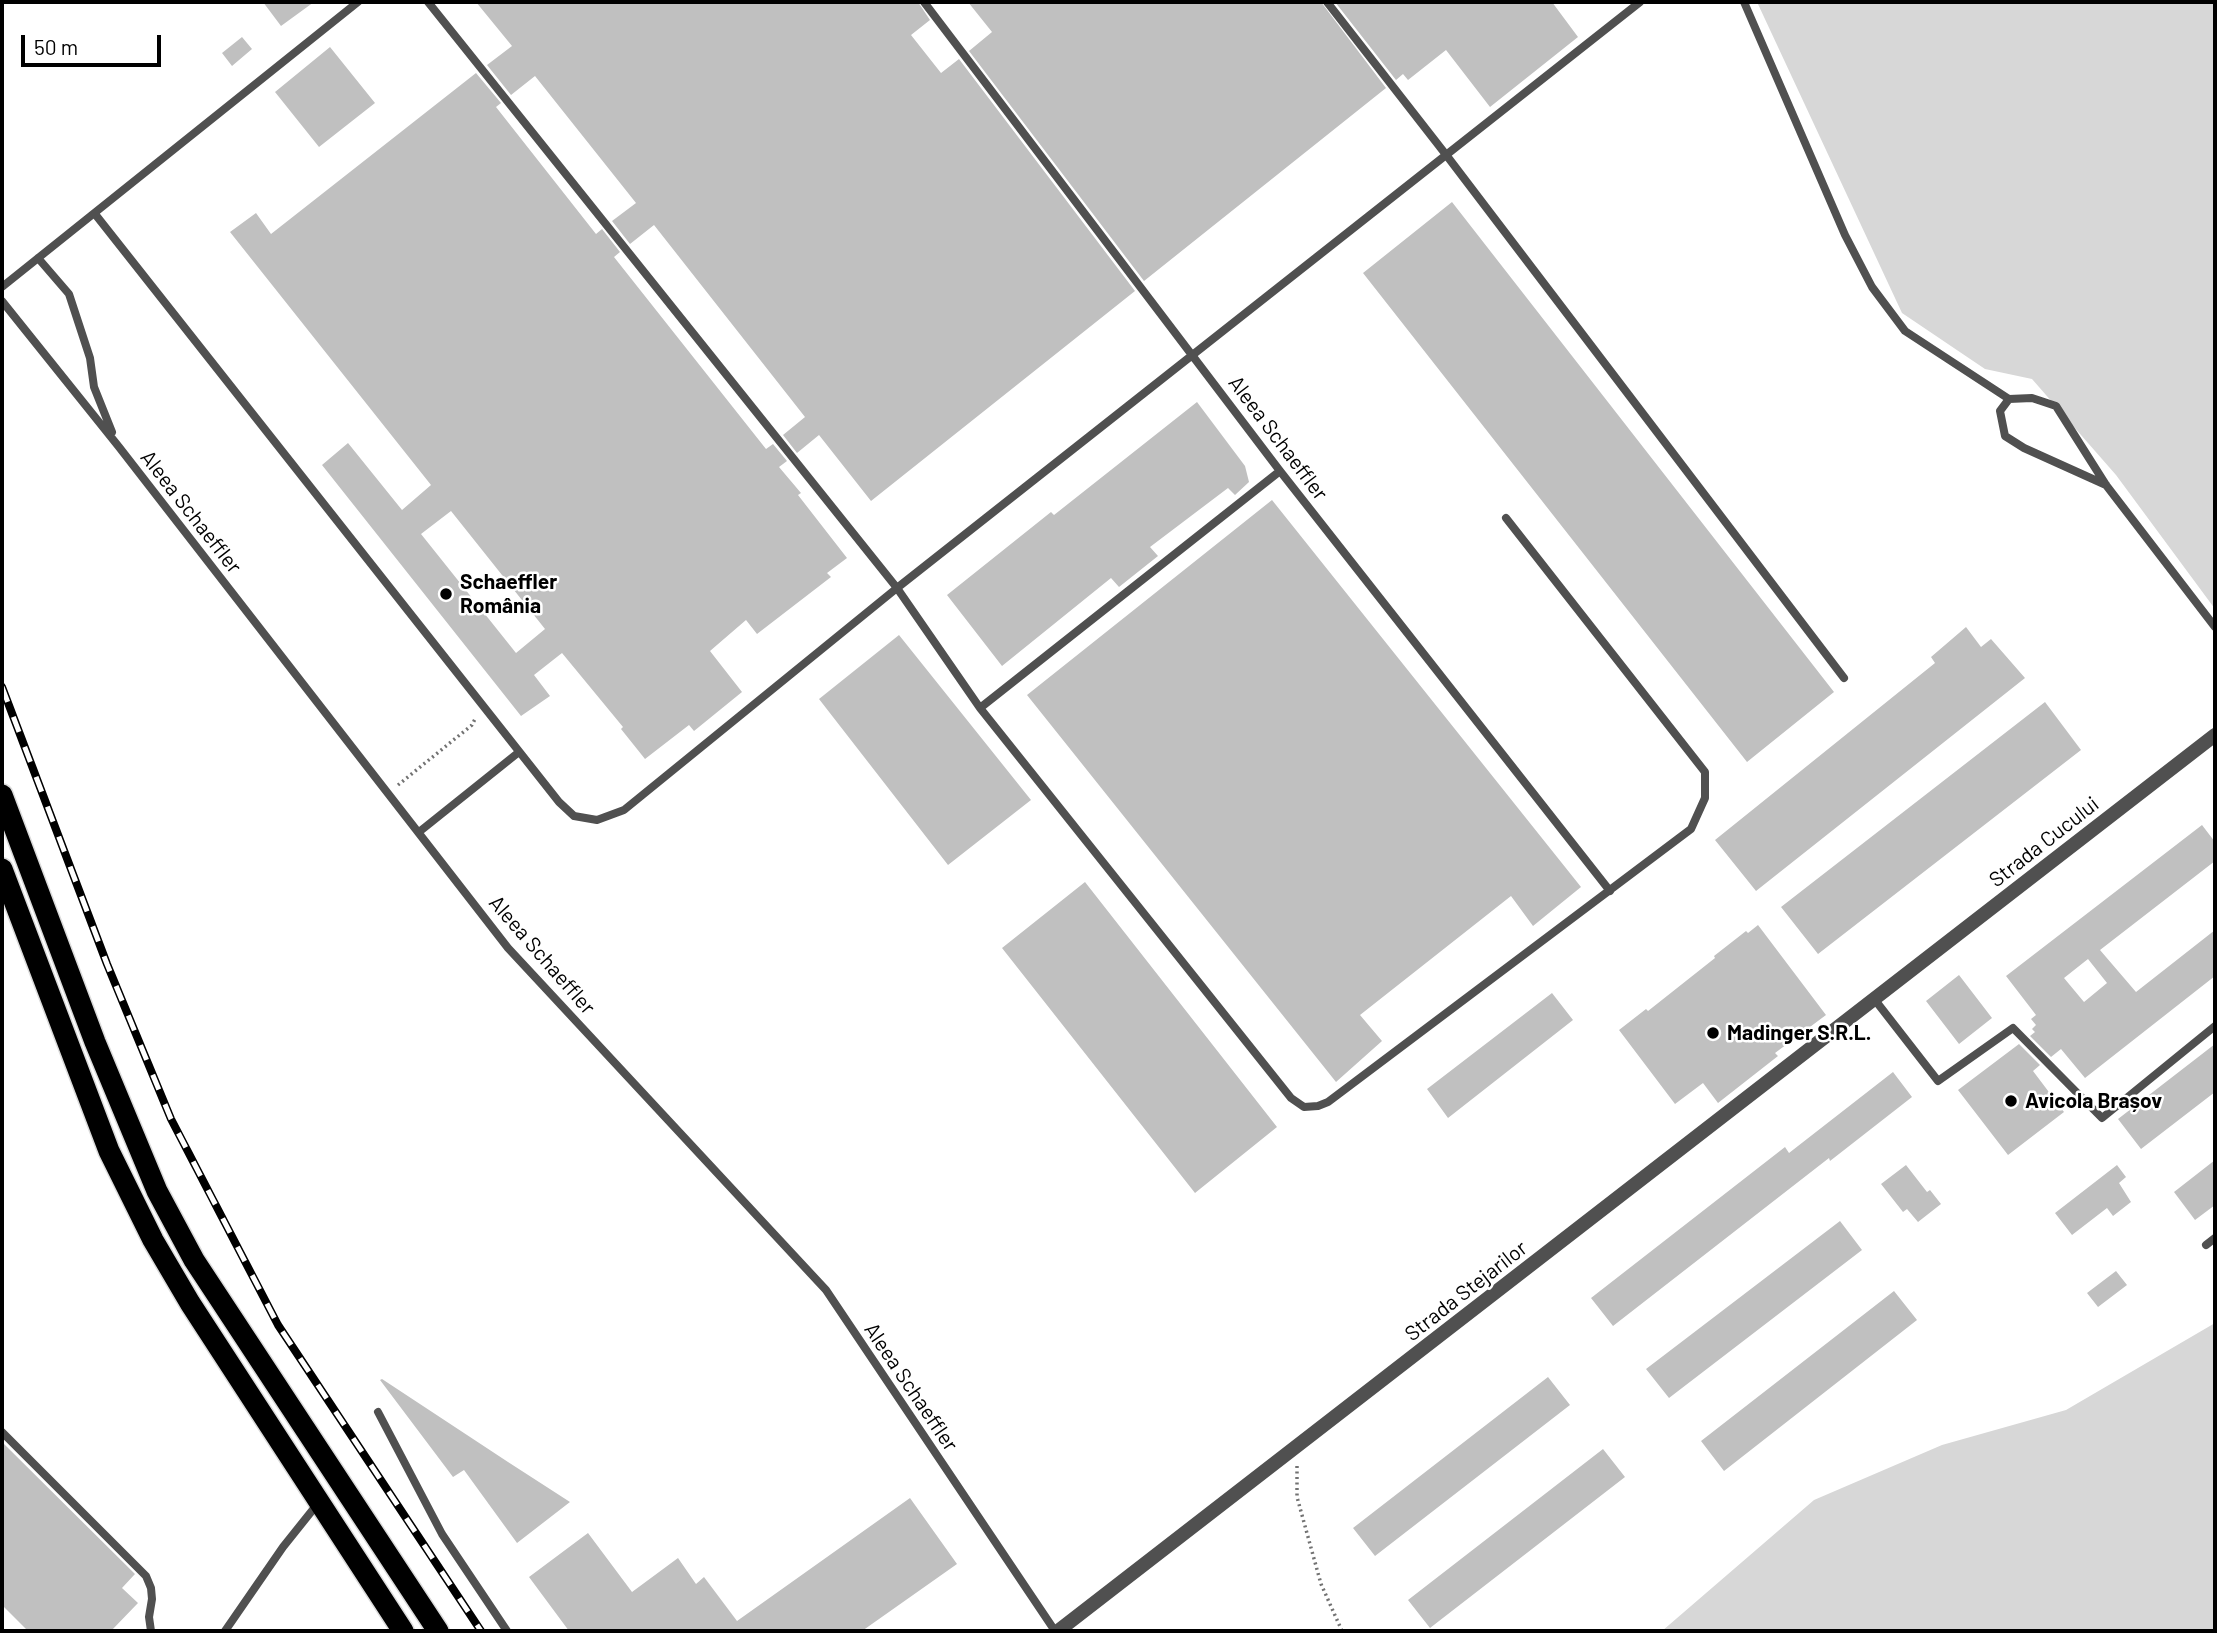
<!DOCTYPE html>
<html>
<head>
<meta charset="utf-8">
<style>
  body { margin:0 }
  #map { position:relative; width:2217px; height:1633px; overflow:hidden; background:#fff; font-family:Barlow,sans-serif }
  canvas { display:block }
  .frame { position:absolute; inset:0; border:4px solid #000; pointer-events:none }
  .scale { position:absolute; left:21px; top:35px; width:140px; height:32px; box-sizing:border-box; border:4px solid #000; border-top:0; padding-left:9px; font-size:21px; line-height:24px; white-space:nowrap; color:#000; -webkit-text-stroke:5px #fff; paint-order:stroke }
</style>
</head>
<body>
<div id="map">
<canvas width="2217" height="1633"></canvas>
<div class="frame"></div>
<div class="scale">50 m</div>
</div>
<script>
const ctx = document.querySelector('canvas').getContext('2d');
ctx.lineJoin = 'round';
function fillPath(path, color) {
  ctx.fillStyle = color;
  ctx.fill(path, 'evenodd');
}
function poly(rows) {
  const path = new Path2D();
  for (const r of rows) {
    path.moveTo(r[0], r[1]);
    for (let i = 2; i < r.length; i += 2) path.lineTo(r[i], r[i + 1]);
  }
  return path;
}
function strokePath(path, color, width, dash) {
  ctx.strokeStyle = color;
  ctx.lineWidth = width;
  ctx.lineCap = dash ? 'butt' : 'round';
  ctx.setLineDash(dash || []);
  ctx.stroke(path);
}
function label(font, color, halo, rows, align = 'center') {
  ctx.font = font + ' Barlow,sans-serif';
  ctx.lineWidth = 5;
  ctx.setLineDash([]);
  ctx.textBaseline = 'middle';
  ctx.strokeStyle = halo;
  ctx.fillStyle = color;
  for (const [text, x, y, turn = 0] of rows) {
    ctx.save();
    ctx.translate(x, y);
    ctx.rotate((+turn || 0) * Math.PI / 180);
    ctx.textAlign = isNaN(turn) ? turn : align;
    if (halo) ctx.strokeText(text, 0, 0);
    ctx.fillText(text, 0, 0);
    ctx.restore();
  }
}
const green = poly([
  [1757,2,2215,2,2215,609,2116,475,2032,379,1985,369,1902,313],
  [2215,1323,2215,1631,1662,1631,1814,1500,1942,1445,2066,1410]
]);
const building = poly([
  [263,2,314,2,281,26],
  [476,2,918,2,930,20,911,35,941,73,959,59,1135,291,871,501,819,435,797,453,783,435,805,417,654,225,630,244,612,221,636,203,535,76,511,95,487,65,512,46],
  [968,2,1321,2,1386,88,1144,281,969,51,992,32],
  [1335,2,1552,2,1578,37,1490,107,1446,50,1408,80,1403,74,1396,80],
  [242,37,252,49,232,66,222,53],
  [330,47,375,103,319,147,275,92],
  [476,73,501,103,496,107,596,234,602,229,620,252,614,257,766,449,773,444,787,461,779,467,801,493,798,495,847,558,827,573,831,577,757,634,746,620,710,651,742,692,694,731,689,725,645,759,621,729,623,727,562,653,534,675,550,696,521,716,322,465,348,443,402,510,431,485,230,232,256,213,271,234],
  [451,511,545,629,516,653,421,534],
  [1452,202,1834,692,1747,762,1363,273],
  [1197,402,1245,466,1249,482,1235,495,1228,488,1150,547,1158,556,1119,587,1111,578,1002,666,947,595,1051,512,1054,515],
  [1272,500,1581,887,1533,926,1511,896,1360,1015,1382,1041,1336,1082,1027,695],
  [1966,627,1981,647,1991,639,2025,678,1756,891,1715,840,1935,663,1931,657],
  [899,635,1031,800,948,865,819,699],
  [2045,702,2081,750,1818,954,1781,907],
  [2202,825,2215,842,2215,861,2100,950,2136,992,2215,930,2215,976,2085,1078,2061,1049,2051,1057,2030,1036,2035,1032,2032,1029,2036,1025,2031,1019,2036,1015,2006,976],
  [2088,959,2107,983,2084,1002,2064,978],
  [1085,882,1277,1127,1195,1193,1002,948],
  [1758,925,1826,1015,1775,1053,1778,1056,1718,1103,1703,1083,1675,1104,1619,1030,1646,1009,1648,1011,1715,958,1714,956,1746,931,1748,933],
  [1959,975,1992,1018,1959,1044,1926,1001],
  [1552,993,1573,1020,1448,1118,1427,1089],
  [2019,1044,2040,1065,2033,1071,2064,1112,2008,1155,1958,1090],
  [2215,1044,2215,1092,2141,1149,2118,1119],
  [1893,1072,1912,1097,1830,1161,1829,1158,1613,1326,1591,1298,1785,1147,1789,1153],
  [2215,1160,2215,1205,2195,1220,2174,1192],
  [1906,1165,1927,1192,1930,1190,1941,1204,1918,1222,1907,1209,1903,1212,1881,1184],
  [2117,1165,2126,1177,2119,1183,2131,1202,2113,1216,2107,1208,2072,1235,2055,1213],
  [1840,1221,1862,1250,1669,1398,1646,1369],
  [2116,1271,2127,1285,2098,1307,2087,1293],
  [1894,1291,1917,1320,1724,1471,1701,1441],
  [1548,1377,1570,1405,1375,1556,1353,1528],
  [382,1379,508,1462,570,1502,517,1543,464,1470,453,1477,380,1380],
  [2,1442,135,1574,122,1588,138,1603,111,1631,28,1631,2,1605],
  [1603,1449,1625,1477,1430,1628,1408,1600],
  [910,1498,957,1564,862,1631,569,1631,529,1577,588,1533,632,1592,678,1558,696,1584,704,1577,737,1621]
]);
const path = poly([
  [398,785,472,725,476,717],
  [1297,1466,1297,1497,1321,1584,1342,1631]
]);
const lane = poly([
  [428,2,897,588,1640,2],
  [924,2,1280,471,1610,891],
  [1327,2,1447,156,1844,678],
  [1744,2,1845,235,1872,287,1905,331,2009,399],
  [95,214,559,802,574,816,597,820,624,810,897,588,980,708,1291,1098,1304,1107,1318,1106,1328,1102,1691,829,1705,798,1705,772,1506,518],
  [38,258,69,294,90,358,94,387,112,432],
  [2,287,358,2],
  [2,301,119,447,508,948,826,1290,1055,1631],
  [2106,485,2024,448,2005,436,2000,411,2009,399,2032,398,2056,406,2106,485,2215,627],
  [980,708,1280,471],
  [419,832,519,752],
  [1875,1000,1938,1081,2013,1028,2102,1118,2215,1026],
  [2206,1245,2215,1238],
  [378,1412,442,1534,507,1631],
  [2,1432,146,1576,151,1588,152,1599,149,1617,151,1631],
  [225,1631,283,1547,319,1502]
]);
const street = poly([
  [1058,1631,2215,735]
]);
const highway = poly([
  [2,795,95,1042,157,1191,194,1260,438,1631],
  [2,869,109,1151,153,1240,190,1303,403,1631]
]);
const rail = poly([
  [2,687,107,964,171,1119,278,1325,481,1631]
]);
const markers = [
  [446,594,7,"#000"],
  [1713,1033,7,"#000"],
  [2011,1101,7,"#000"]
];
const streetNames = [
  ["Aleea Schaeffler",1278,438,53],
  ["Aleea Schaeffler",191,512,52],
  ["Strada Cucului",2044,842,-38],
  ["Aleea Schaeffler",542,955,49],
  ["Strada Stejarilor",1466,1291,-38],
  ["Aleea Schaeffler",911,1387,56]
];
const poiNames = [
  ["Schaeffler",460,582],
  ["România",460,606],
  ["Madinger S.R.L.",1727,1033],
  ["Avicola Brașov",2025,1101]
];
fillPath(green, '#d7d7d7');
fillPath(building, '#c0c0c0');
strokePath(highway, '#dbdbdb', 24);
strokePath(path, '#727272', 3.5, [2, 3.5]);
strokePath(lane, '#505050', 8);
strokePath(street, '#505050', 14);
strokePath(highway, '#000', 21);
strokePath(rail, '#000', 8);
strokePath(rail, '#fff', 5, [16]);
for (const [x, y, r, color] of markers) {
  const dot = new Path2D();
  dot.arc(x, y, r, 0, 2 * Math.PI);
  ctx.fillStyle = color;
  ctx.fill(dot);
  strokePath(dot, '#fff', 2.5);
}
label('21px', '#000', '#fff', streetNames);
label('bold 21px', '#000', '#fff', poiNames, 'left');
</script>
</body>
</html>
